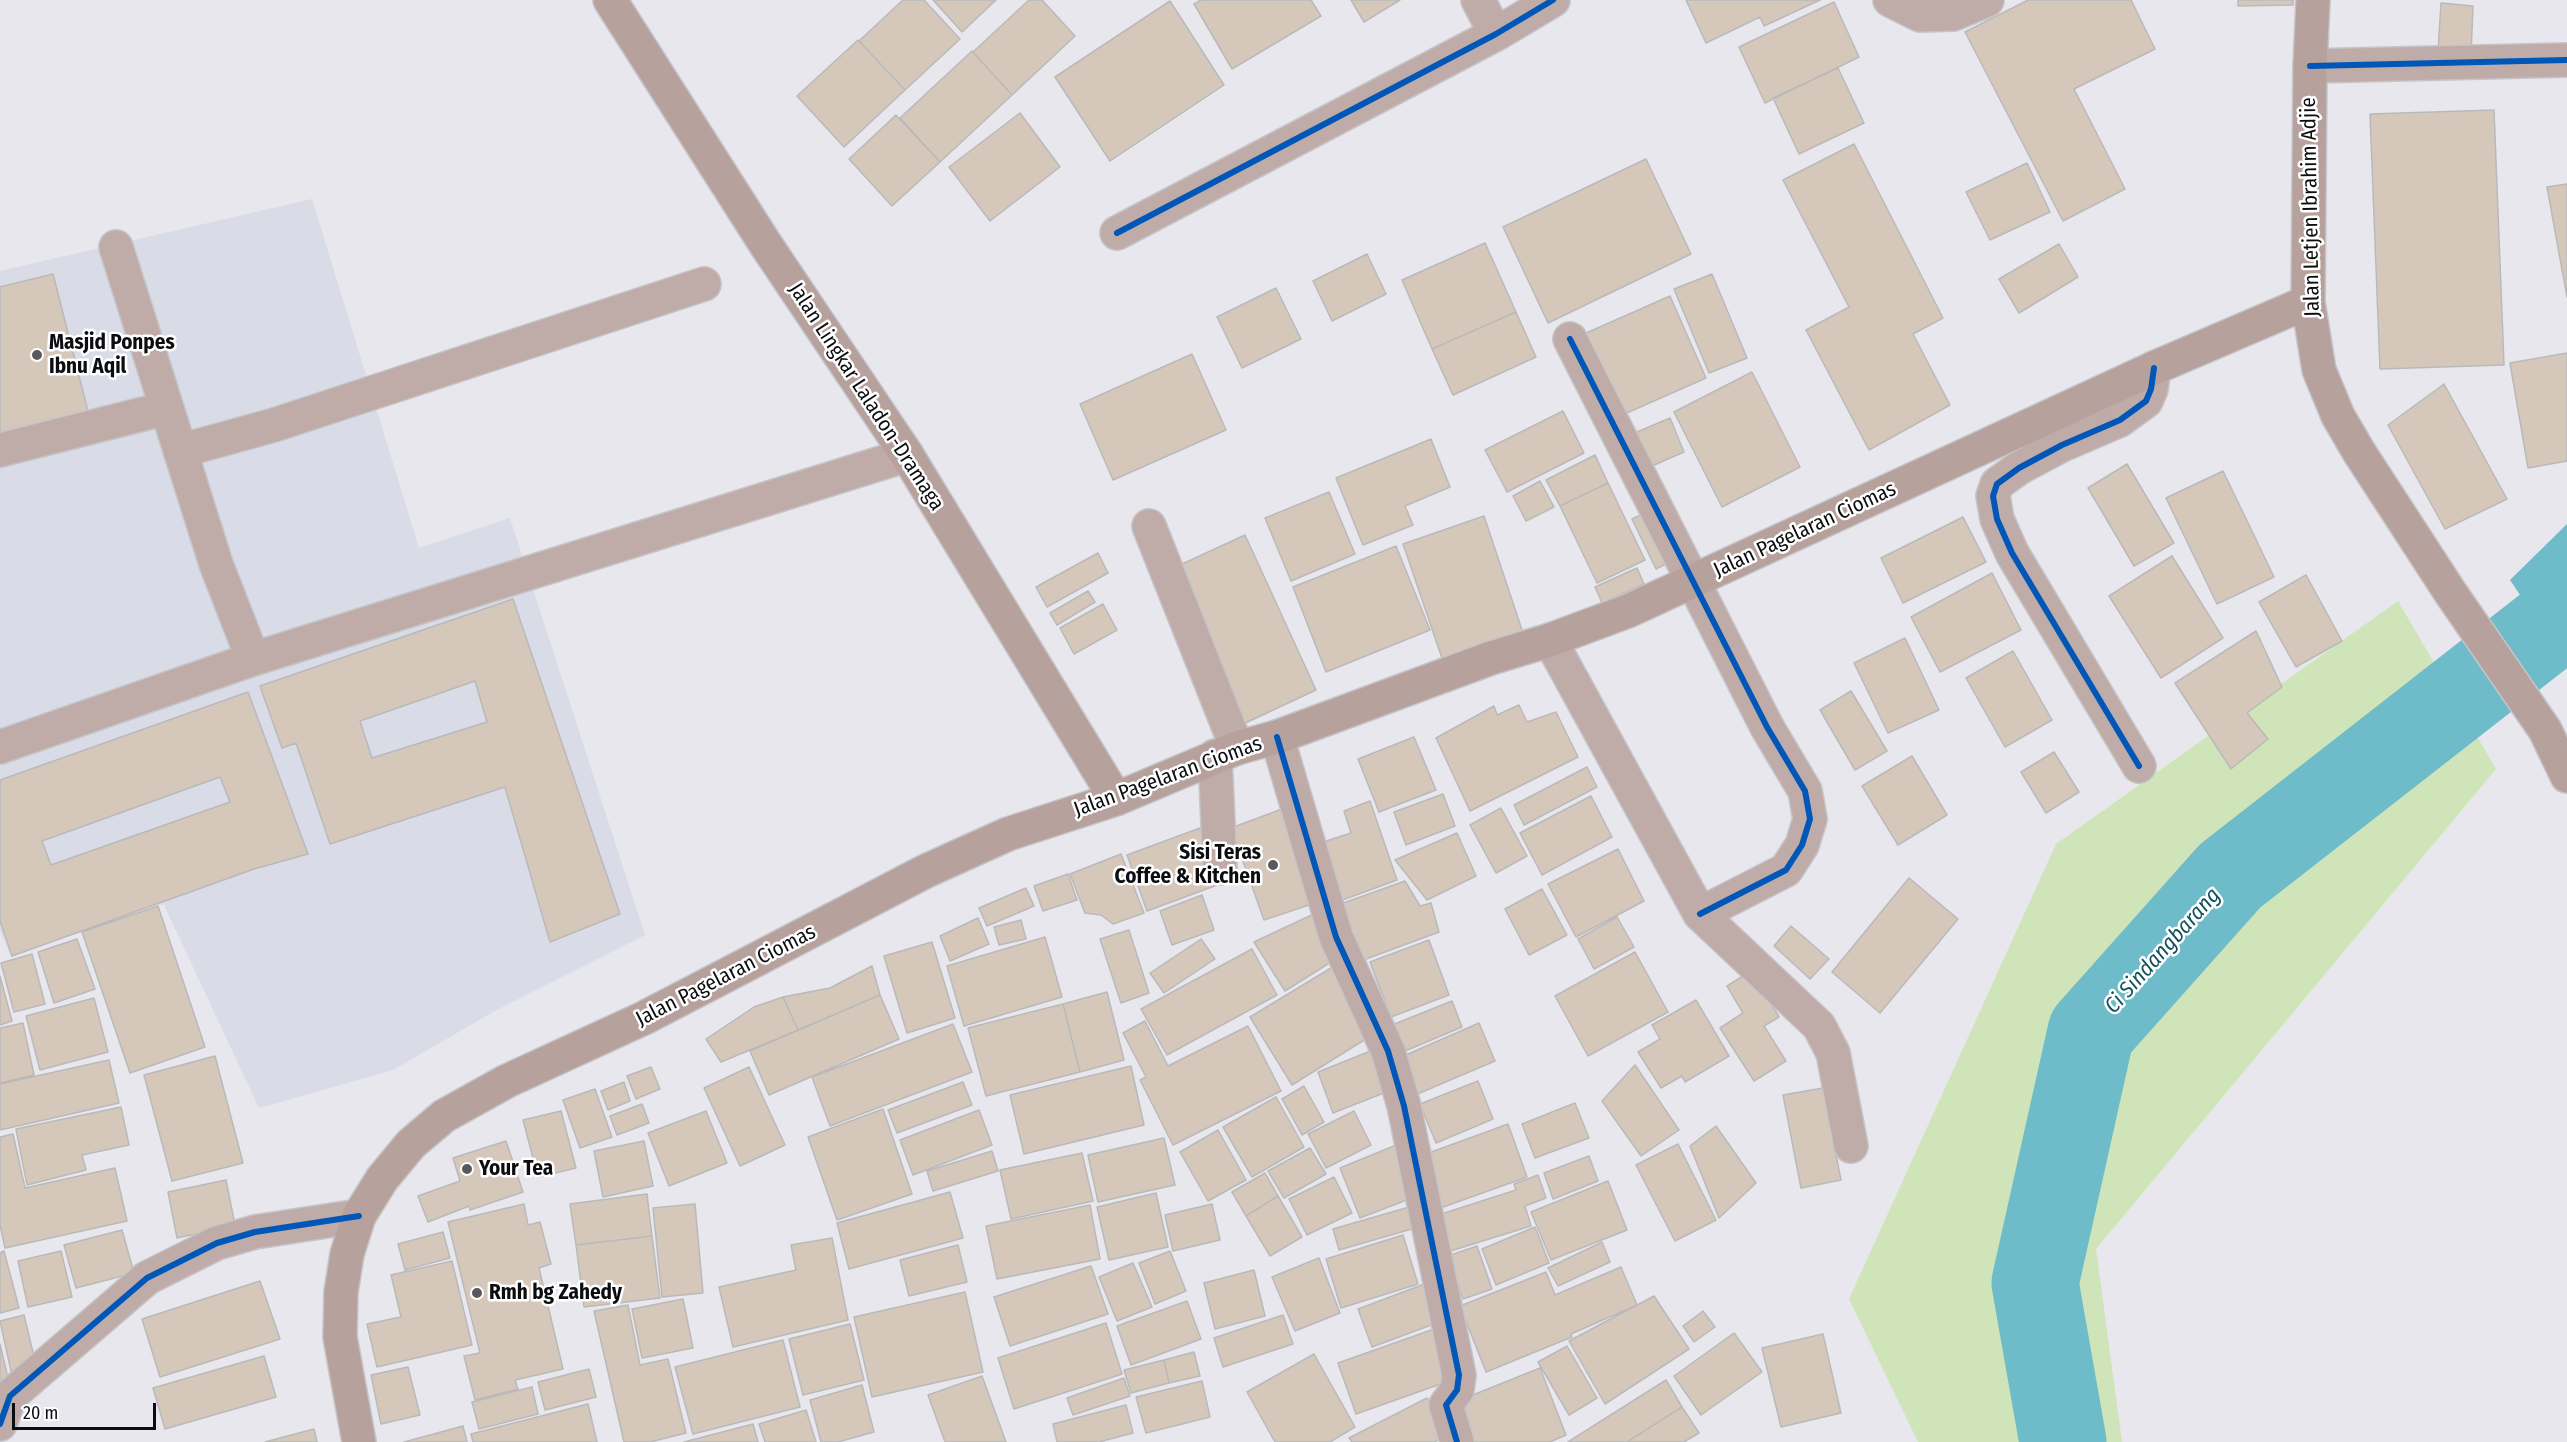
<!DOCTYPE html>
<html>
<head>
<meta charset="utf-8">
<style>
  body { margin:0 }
  #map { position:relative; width:2567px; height:1442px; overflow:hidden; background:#e7e7ed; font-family:"Fira Sans Condensed",sans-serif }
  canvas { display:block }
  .scale { position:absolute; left:12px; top:1403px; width:144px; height:27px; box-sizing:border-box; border:3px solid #0c0d10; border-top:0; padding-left:8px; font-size:18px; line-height:21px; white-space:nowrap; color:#0c0d10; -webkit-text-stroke:4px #fff; paint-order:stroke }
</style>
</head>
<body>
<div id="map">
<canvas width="2567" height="1442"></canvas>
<div class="scale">20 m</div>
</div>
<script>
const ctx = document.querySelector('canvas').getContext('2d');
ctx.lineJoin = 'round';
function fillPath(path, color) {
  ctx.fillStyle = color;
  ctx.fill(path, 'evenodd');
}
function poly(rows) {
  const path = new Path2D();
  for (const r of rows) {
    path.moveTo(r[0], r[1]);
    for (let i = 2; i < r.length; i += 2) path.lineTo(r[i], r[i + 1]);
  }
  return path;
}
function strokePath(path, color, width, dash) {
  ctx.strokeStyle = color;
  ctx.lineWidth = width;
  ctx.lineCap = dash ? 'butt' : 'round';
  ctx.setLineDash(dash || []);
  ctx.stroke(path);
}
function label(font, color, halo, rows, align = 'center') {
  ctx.font = font + ' "Fira Sans Condensed",sans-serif';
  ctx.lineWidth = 5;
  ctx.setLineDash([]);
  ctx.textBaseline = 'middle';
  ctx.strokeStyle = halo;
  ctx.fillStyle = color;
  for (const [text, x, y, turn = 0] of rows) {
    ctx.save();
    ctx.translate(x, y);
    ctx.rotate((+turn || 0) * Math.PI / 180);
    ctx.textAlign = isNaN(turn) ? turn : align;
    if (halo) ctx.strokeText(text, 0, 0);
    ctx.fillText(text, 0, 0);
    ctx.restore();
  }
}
const built = poly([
  [312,199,419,548,510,518,645,935,493,1012,393,1070,259,1108,164,905,156,905,11,957,0,930,0,271]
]);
const green = poly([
  [2398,601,2496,769,2096,1249,2122,1442,1918,1442,1849,1299,2056,844]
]);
const water = poly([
  [2567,524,2567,655,2562,657,2510,580]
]);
const river = poly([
  [2063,1442,2035,1283,2091,1032,2230,876,2567,613]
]);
const building = poly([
  [903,0,924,0,960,39,905,90,859,41,903,0],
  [933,0,996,0,962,32,933,0],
  [1029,0,1042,0,1075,36,1012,95,973,52,1029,0],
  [1201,0,1311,0,1321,16,1232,69,1194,4,1201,0],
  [1351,0,1400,0,1364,22,1351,0],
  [1686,0,1820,0,1764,26,1760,17,1706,43,1686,0],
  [2028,0,2131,0,2155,49,2074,89,2125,189,2063,221,1965,32,2028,0],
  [2238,0,2293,0,2293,5,2238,6,2238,0],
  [1170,1,1224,85,1110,161,1055,77,1170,1],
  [1834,2,1859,57,1765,103,1739,47,1834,2],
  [2441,3,2473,6,2471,55,2438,52,2441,3],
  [858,40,905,90,844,147,797,96,858,40],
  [972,51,1012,95,940,162,900,118,972,51],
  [1838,68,1864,123,1799,154,1773,98,1838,68],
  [2494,110,2504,365,2380,369,2370,114,2494,110],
  [1020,113,1060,167,990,221,949,167,1020,113],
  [896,115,940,162,892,206,849,159,896,115],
  [1854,144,1943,318,1913,334,1950,405,1869,450,1806,330,1849,307,1783,180,1854,144],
  [1646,159,1691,254,1548,323,1503,227,1646,159],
  [2027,163,2050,212,1990,240,1966,192,2027,163],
  [2567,184,2567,297,2547,187,2567,184],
  [1485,243,1516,312,1432,349,1402,280,1485,243],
  [2059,244,2078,277,2019,313,1999,279,2059,244],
  [1367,254,1386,294,1332,321,1313,281,1367,254],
  [53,274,91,423,0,447,0,287,53,274],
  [1712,274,1747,358,1709,373,1674,289,1712,274],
  [1276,288,1301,339,1242,368,1217,317,1276,288],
  [1670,296,1706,378,1620,416,1584,334,1670,296],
  [1516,312,1536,357,1453,395,1432,349,1516,312],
  [2567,353,2567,461,2528,468,2510,363,2567,353],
  [1192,354,1226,430,1113,480,1080,404,1192,354],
  [1752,372,1800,467,1722,507,1674,412,1752,372],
  [2444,384,2507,499,2445,529,2388,425,2444,384],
  [1563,411,1584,453,1507,492,1485,450,1563,411],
  [1670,418,1684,452,1652,466,1637,432,1670,418],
  [1431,439,1450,487,1405,506,1413,525,1363,545,1336,478,1431,439],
  [1595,455,1608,483,1560,506,1546,480,1595,455],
  [2127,464,2174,543,2134,566,2088,488,2127,464],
  [2223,471,2274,577,2217,604,2166,498,2223,471],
  [1540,481,1554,507,1526,521,1513,496,1540,481],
  [1608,483,1645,560,1597,583,1560,506,1608,483],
  [1329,492,1355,554,1291,581,1265,518,1329,492],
  [1653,509,1678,558,1656,569,1632,519,1653,509],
  [1484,516,1523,633,1443,661,1403,544,1484,516],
  [1963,517,1986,562,1903,603,1881,558,1963,517],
  [1245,535,1316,690,1239,726,1167,571,1245,535],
  [1396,546,1430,630,1326,672,1293,587,1396,546],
  [1098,553,1108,573,1047,607,1036,587,1098,553],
  [2172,556,2223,638,2161,678,2109,596,2172,556],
  [1637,568,1644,584,1602,603,1595,587,1637,568],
  [1992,573,2021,630,1940,672,1911,617,1992,573],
  [2306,575,2342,641,2296,667,2259,602,2306,575],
  [1088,591,1095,602,1057,625,1050,613,1088,591],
  [513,599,620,914,550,942,505,787,330,844,296,743,282,748,260,686,513,599],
  [475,681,487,722,372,758,360,721,475,681],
  [1103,604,1117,630,1074,654,1060,628,1103,604],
  [2256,631,2282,687,2247,713,2268,739,2231,769,2175,683,2256,631],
  [1905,638,1939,710,1888,733,1854,663,1905,638],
  [2013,651,2052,720,2005,747,1966,678,2013,651],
  [1851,691,1887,751,1855,770,1820,710,1851,691],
  [248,692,308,854,254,869,12,956,0,921,0,780,248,692],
  [220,777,230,802,51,865,42,841,220,777],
  [1519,705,1527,722,1556,712,1578,757,1470,811,1436,738,1494,706,1497,715,1519,705],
  [1414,737,1436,790,1379,812,1358,759,1414,737],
  [2054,752,2079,792,2046,813,2021,772,2054,752],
  [1912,756,1947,815,1898,845,1862,786,1912,756],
  [1587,767,1597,787,1524,825,1514,805,1587,767],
  [1443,794,1455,826,1406,845,1394,812,1443,794],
  [1591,796,1612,837,1542,875,1520,833,1591,796],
  [1370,801,1397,880,1337,902,1317,844,1351,833,1344,811,1370,801],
  [1501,808,1527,856,1496,873,1470,825,1501,808],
  [1282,809,1315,903,1264,920,1231,828,1282,809],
  [1200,828,1220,884,1147,911,1127,855,1200,828],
  [1457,833,1476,876,1427,900,1395,860,1457,833],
  [1618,849,1644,901,1576,937,1548,884,1618,849],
  [1121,854,1144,913,1113,924,1101,915,1085,913,1070,874,1121,854],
  [1068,874,1077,900,1043,911,1034,886,1068,874],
  [1909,878,1958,919,1880,1013,1832,972,1909,878],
  [1405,881,1420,906,1431,903,1439,932,1358,962,1335,906,1405,881],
  [1026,888,1034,906,987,926,979,908,1026,888],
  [1542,889,1567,935,1529,955,1505,909,1542,889],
  [1202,895,1214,930,1172,945,1160,911,1202,895],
  [158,906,205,1047,130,1073,82,932,158,906],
  [1318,912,1342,955,1285,991,1254,942,1318,912],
  [1617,917,1634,947,1594,969,1578,939,1617,917],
  [978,918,989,944,950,961,940,936,978,918],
  [1021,920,1026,939,999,945,994,927,1021,920],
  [1791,926,1829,959,1810,979,1774,946,1791,926],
  [1129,930,1149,993,1121,1003,1100,939,1129,930],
  [1045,937,1062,997,964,1026,947,966,1045,937],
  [77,939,95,989,54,1003,38,952,77,939],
  [1201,939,1215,959,1164,993,1150,973,1201,939],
  [1429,940,1449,995,1391,1017,1370,962,1429,940],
  [932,942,955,1018,907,1033,884,956,932,942],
  [1252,949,1277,995,1167,1055,1141,1009,1252,949],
  [1635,952,1668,1012,1588,1056,1555,996,1635,952],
  [32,954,45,1004,14,1012,1,963,32,954],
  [1336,965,1377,1032,1292,1085,1250,1017,1336,965],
  [872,966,880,995,798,1030,783,997,830,988,872,966],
  [1751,971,1779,1017,1764,1026,1786,1061,1754,1081,1720,1028,1743,1013,1727,986,1751,971],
  [0,976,12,1021,0,1025,0,976],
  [1107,992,1124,1060,1080,1072,1063,1004,1107,992],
  [880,995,899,1039,769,1095,750,1051,880,995],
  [783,997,798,1030,721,1062,706,1039,754,1007,783,997],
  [94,998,108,1052,40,1070,26,1016,94,998],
  [1696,1000,1729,1056,1685,1082,1682,1076,1661,1088,1638,1052,1660,1039,1652,1025,1696,1000],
  [1452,1001,1462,1027,1398,1054,1387,1027,1452,1001],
  [1063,1004,1080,1072,986,1096,968,1028,1063,1004],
  [1145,1021,1168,1066,1248,1026,1281,1091,1173,1145,1140,1080,1146,1077,1123,1033,1145,1021],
  [23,1023,34,1075,0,1083,0,1028,23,1023],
  [1479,1023,1495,1061,1415,1095,1399,1058,1479,1023],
  [953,1024,972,1072,830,1126,812,1077,953,1024],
  [1378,1048,1394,1089,1333,1113,1318,1072,1378,1048],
  [215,1056,243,1163,172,1181,144,1075,215,1056],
  [109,1060,119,1103,0,1130,0,1084,109,1060],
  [1635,1065,1679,1130,1641,1156,1602,1101,1635,1065],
  [1131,1066,1144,1125,1024,1154,1010,1095,1131,1066],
  [651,1067,660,1089,636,1099,627,1076,651,1067],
  [749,1067,785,1145,740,1166,704,1088,749,1067],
  [1478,1081,1493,1119,1436,1143,1420,1104,1478,1081],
  [624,1082,630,1101,608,1110,601,1091,624,1082],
  [963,1082,972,1105,897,1133,888,1110,963,1082],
  [1304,1086,1324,1122,1302,1135,1282,1099,1304,1086],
  [1823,1088,1841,1180,1801,1188,1783,1095,1823,1088],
  [595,1089,612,1137,580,1148,563,1100,595,1089],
  [1276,1097,1304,1147,1252,1177,1223,1127,1276,1097],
  [1575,1103,1589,1138,1535,1158,1522,1124,1575,1103],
  [642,1104,649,1123,617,1135,610,1116,642,1104],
  [121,1107,129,1145,82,1155,86,1170,27,1185,16,1129,121,1107],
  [883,1109,912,1194,837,1220,808,1137,883,1109],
  [979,1110,992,1145,913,1175,900,1140,979,1110],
  [561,1111,576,1168,538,1177,523,1120,561,1111],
  [706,1111,727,1163,669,1186,648,1133,706,1111],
  [1354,1111,1371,1145,1326,1168,1308,1134,1354,1111],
  [1508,1124,1527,1177,1435,1210,1415,1158,1508,1124],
  [1716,1126,1756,1183,1719,1218,1690,1146,1716,1126],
  [1218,1130,1246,1180,1208,1201,1180,1152,1218,1130],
  [13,1134,25,1188,115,1168,127,1221,5,1248,0,1225,0,1137,13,1134],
  [1164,1138,1175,1185,1098,1202,1088,1155,1164,1138],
  [506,1141,523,1192,470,1210,469,1206,428,1222,418,1196,460,1181,453,1158,506,1141],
  [644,1141,653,1186,603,1197,594,1151,644,1141],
  [1406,1141,1417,1196,1360,1218,1340,1168,1406,1141],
  [1678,1144,1716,1220,1675,1241,1636,1165,1678,1144],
  [1310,1148,1326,1174,1284,1198,1268,1171,1310,1148],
  [992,1151,998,1171,933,1191,927,1171,992,1151],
  [1082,1153,1093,1201,1011,1219,1000,1170,1082,1153],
  [1589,1156,1598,1181,1553,1199,1544,1173,1589,1156],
  [1265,1173,1278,1196,1246,1216,1232,1192,1265,1173],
  [1538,1175,1546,1198,1525,1206,1531,1226,1444,1253,1432,1217,1516,1190,1514,1184,1538,1175],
  [1334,1177,1352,1213,1307,1235,1289,1199,1334,1177],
  [226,1180,235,1225,177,1238,168,1192,226,1180],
  [1608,1181,1627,1230,1551,1260,1531,1212,1608,1181],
  [950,1192,963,1238,849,1269,837,1223,950,1192],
  [1156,1193,1168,1247,1109,1260,1097,1207,1156,1193],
  [647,1194,652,1236,576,1245,570,1204,647,1194],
  [1278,1196,1302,1237,1270,1256,1246,1216,1278,1196],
  [524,1204,528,1225,540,1222,551,1264,539,1268,563,1369,515,1380,518,1389,475,1400,464,1356,480,1353,448,1222,524,1204],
  [695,1204,703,1293,662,1297,653,1208,695,1204],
  [1212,1204,1220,1240,1173,1251,1165,1215,1212,1204],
  [1090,1205,1100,1259,997,1279,986,1226,1090,1205],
  [1416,1205,1422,1226,1339,1250,1333,1229,1416,1205],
  [1535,1227,1549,1263,1496,1285,1482,1249,1535,1227],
  [122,1230,134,1273,76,1288,64,1245,122,1230],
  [443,1232,450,1258,405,1270,398,1244,443,1232],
  [1403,1235,1418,1284,1341,1308,1326,1259,1403,1235],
  [652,1236,660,1298,584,1307,576,1245,652,1236],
  [832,1238,848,1320,733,1347,719,1287,796,1270,791,1245,832,1238],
  [1602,1242,1610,1262,1558,1286,1548,1268,1602,1242],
  [958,1245,967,1282,909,1296,900,1260,958,1245],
  [1477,1246,1492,1289,1463,1299,1448,1256,1477,1246],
  [4,1251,19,1308,0,1313,0,1253,4,1251],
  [61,1251,72,1297,28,1307,18,1261,61,1251],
  [1170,1251,1186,1291,1155,1304,1139,1263,1170,1251],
  [1319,1258,1340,1313,1295,1331,1272,1277,1319,1258],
  [452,1261,472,1345,377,1367,367,1324,401,1317,391,1275,452,1261],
  [1133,1263,1152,1307,1117,1321,1099,1277,1133,1263],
  [1091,1266,1108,1314,1010,1346,994,1297,1091,1266],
  [1621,1267,1637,1305,1571,1334,1572,1337,1486,1372,1460,1306,1546,1272,1555,1295,1621,1267],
  [1254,1270,1265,1316,1215,1329,1204,1283,1254,1270],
  [260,1281,280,1339,160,1377,142,1319,260,1281],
  [1427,1283,1442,1321,1372,1347,1358,1309,1427,1283],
  [965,1292,983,1372,872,1397,854,1317,965,1292],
  [1654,1296,1689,1349,1605,1404,1569,1341,1654,1296],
  [683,1299,693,1348,642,1358,632,1309,683,1299],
  [1187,1301,1201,1339,1131,1365,1117,1326,1187,1301],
  [628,1305,640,1365,668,1359,686,1433,650,1442,624,1442,594,1311,628,1305],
  [1703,1311,1715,1327,1694,1342,1683,1326,1703,1311],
  [24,1315,36,1365,11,1371,0,1321,24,1315],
  [1283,1315,1293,1344,1223,1367,1214,1338,1283,1315],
  [1106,1323,1122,1374,1014,1409,998,1358,1106,1323],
  [850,1324,864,1380,803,1395,789,1339,850,1324],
  [1434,1329,1452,1380,1356,1414,1338,1363,1434,1329],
  [1734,1333,1762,1372,1701,1415,1674,1376,1734,1333],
  [1823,1334,1841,1413,1781,1427,1762,1348,1823,1334],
  [783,1340,800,1407,693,1434,675,1367,783,1340],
  [0,1344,11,1391,0,1394,0,1344],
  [1567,1346,1597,1398,1569,1415,1538,1362,1567,1346],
  [1194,1352,1200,1376,1169,1383,1164,1360,1194,1352],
  [1314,1354,1355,1427,1330,1442,1275,1442,1247,1392,1314,1354],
  [264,1356,276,1397,165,1429,153,1388,264,1356],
  [1164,1360,1169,1383,1131,1393,1124,1370,1164,1360],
  [408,1367,420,1415,381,1424,371,1375,408,1367],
  [1540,1368,1566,1435,1550,1442,1474,1442,1458,1401,1540,1368],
  [589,1369,596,1397,545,1410,538,1382,589,1369],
  [982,1376,1006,1442,945,1442,928,1395,982,1376],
  [1124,1378,1130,1396,1073,1415,1067,1398,1124,1378],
  [1666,1380,1682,1407,1627,1442,1568,1442,1666,1380],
  [1202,1381,1210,1417,1146,1433,1136,1397,1202,1381],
  [862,1385,874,1432,838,1442,821,1442,810,1400,862,1385],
  [532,1387,538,1414,479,1429,472,1402,532,1387],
  [1427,1398,1446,1436,1434,1442,1352,1442,1349,1438,1427,1398],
  [588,1404,597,1442,473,1442,471,1434,588,1404],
  [1126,1405,1133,1433,1099,1442,1057,1442,1053,1424,1126,1405],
  [1682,1407,1699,1433,1684,1442,1627,1442,1682,1407],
  [806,1410,816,1442,765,1442,759,1424,806,1410],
  [753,1424,758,1442,684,1442,753,1424],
  [463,1426,467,1442,404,1442,463,1426],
  [314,1429,317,1442,265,1442,314,1429]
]);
const minor = poly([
  [1478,0,1496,34],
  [1890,0,1920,15,1953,14,1987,0],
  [2310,66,2567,60],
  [1117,233,1496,34,1553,0],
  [116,247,216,564,253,659],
  [1570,339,1767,727,1805,791,1810,819,1802,845,1786,870,1700,914],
  [0,450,167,408],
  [180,451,274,425,704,284],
  [1149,526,1237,748],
  [1550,640,1700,914,1819,1026,1833,1053,1851,1146],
  [1277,737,1336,937,1388,1051,1404,1106,1459,1375,1457,1390,1446,1405,1457,1442],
  [0,747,253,659,907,455],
  [1215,756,1220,868],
  [2139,766,2012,553,1997,519,1993,496,1997,484,2019,468,2062,445,2120,420,2146,401,2151,389,2154,368],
  [0,1424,10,1396,147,1278,217,1243,255,1232,359,1216]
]);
const major = poly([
  [610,0,766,245,907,455,1116,799],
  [2313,0,2310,66,2308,302,2319,370,2338,416,2359,452,2450,592,2545,730,2567,776],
  [359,1442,340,1337,341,1292,347,1254,359,1216,382,1179,411,1144,444,1116,507,1081,644,1018,926,871,1008,834,1116,799,1237,748,1277,737,1491,658,1550,640,1628,611,2154,368,2308,302]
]);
const cycleway = poly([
  [2310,66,2567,60],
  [1117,233,1496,34,1553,0],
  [1570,339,1767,727,1805,791,1810,819,1802,845,1786,870,1700,914],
  [1277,737,1336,937,1388,1051,1404,1106,1459,1375,1457,1390,1446,1405,1457,1442],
  [2139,766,2012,553,1997,519,1993,496,1997,484,2019,468,2062,445,2120,420,2146,401,2151,389,2154,368],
  [0,1424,10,1396,147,1278,217,1243,255,1232,359,1216]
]);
const markers = [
  [37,355,6,"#59595d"],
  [1273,865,6,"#59595d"],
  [467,1169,6,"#59595d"],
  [477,1293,6,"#59595d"]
];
const streetNames = [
  ["Jalan Letjen Ibrahim Adjie",2311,207,-91],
  ["Jalan Lingkar Laladon-Dramaga",866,397,57],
  ["Jalan Pagelaran Ciomas",1805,530,-25],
  ["Jalan Pagelaran Ciomas",1168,777,-20],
  ["Jalan Pagelaran Ciomas",726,976,-27]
];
const poiNames = [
  ["Masjid Ponpes",49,343],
  ["Ibnu Aqil",49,367],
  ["Sisi Teras",1261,853,"right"],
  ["Coffee & Kitchen",1261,877,"right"],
  ["Your Tea",479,1169],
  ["Rmh bg Zahedy",489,1293]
];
const waterNames = [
  ["Ci Sindangbarang",2163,951,-48]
];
fillPath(built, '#d9dbe7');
fillPath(green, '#d0e4ba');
fillPath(water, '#6ebbc9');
strokePath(river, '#6ebbc9', 87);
fillPath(building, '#d5c8bb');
strokePath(building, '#bab9ba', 1.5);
strokePath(minor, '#c5c5c9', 36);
strokePath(major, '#c5c5c9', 36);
strokePath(minor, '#bfaca8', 33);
strokePath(major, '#b7a19d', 33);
strokePath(cycleway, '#0057b8', 6);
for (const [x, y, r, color] of markers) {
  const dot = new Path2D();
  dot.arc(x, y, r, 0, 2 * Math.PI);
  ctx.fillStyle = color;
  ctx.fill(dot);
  strokePath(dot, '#fff', 2);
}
label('21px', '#0c0d10', '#fff', streetNames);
label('bold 21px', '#0c0d10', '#fff', poiNames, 'left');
label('italic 22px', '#13515b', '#fff', waterNames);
</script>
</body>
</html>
